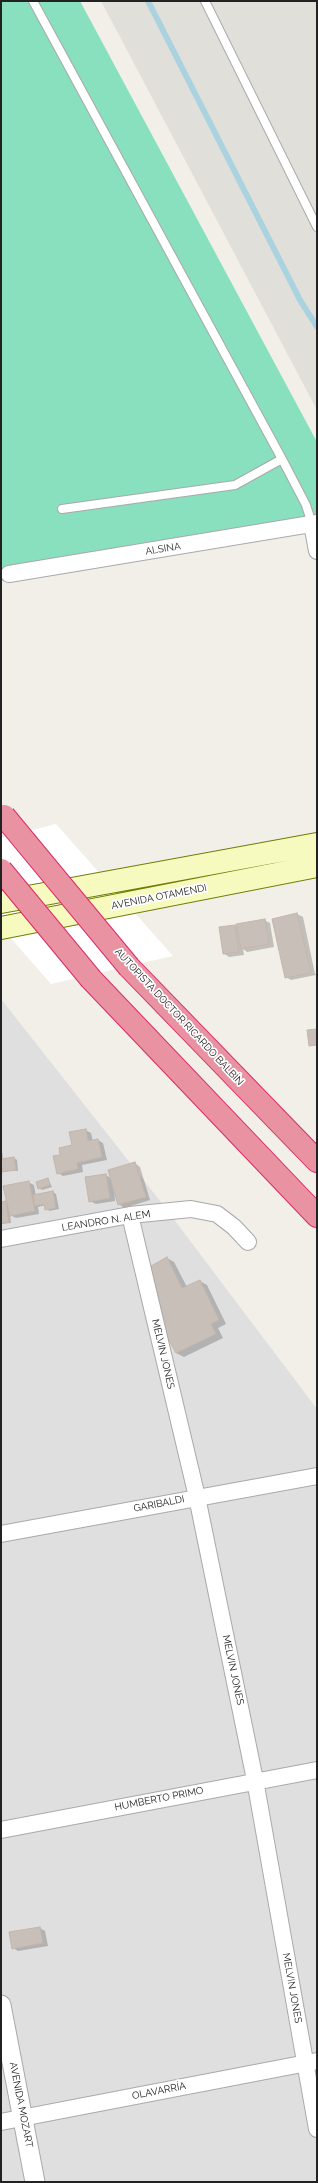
<!DOCTYPE html>
<html>
<head>
<meta charset="utf-8">
<style>
  body { margin:0 }
  #map { position:relative; width:318px; height:2183px; overflow:hidden; background:#f2efe9; font-family:Raleway,sans-serif }
  canvas { display:block }
  .frame { position:absolute; inset:0; border:2px solid #222; pointer-events:none }
</style>
</head>
<body>
<div id="map">
<canvas width="318" height="2183"></canvas>
<div class="frame"></div>
</div>
<script>
const ctx = document.querySelector('canvas').getContext('2d');
ctx.lineJoin = 'round';
function fillPath(path, color) {
  ctx.fillStyle = color;
  ctx.fill(path, 'evenodd');
}
function poly(rows) {
  const path = new Path2D();
  for (const r of rows) {
    path.moveTo(r[0], r[1]);
    for (let i = 2; i < r.length; i += 2) path.lineTo(r[i], r[i + 1]);
  }
  return path;
}
function strokePath(path, color, width, dash) {
  ctx.strokeStyle = color;
  ctx.lineWidth = width;
  ctx.lineCap = dash ? 'butt' : 'round';
  ctx.setLineDash(dash || []);
  ctx.stroke(path);
}
function label(font, color, halo, rows, align = 'center') {
  ctx.font = font + ' Raleway,sans-serif';
  ctx.lineWidth = 3.5;
  ctx.setLineDash([]);
  ctx.textBaseline = 'middle';
  ctx.strokeStyle = halo;
  ctx.fillStyle = color;
  for (const [text, x, y, turn = 0] of rows) {
    ctx.save();
    ctx.translate(x, y);
    ctx.rotate((+turn || 0) * Math.PI / 180);
    ctx.textAlign = isNaN(turn) ? turn : align;
    if (halo) ctx.strokeText(text, 0, 0);
    ctx.fillText(text, 0, 0);
    ctx.restore();
  }
}
const residential = poly([
  [1,999,157,1197,317,1409,317,2182,1,2182]
]);
const airport = poly([
  [101,1,317,1,317,410]
]);
const pitch = poly([
  [1,1,80,1,317,442,317,523,1,581]
]);
const pier = poly([
  [56,824,173,956,51,984,1,927,1,838]
]);
const shadow = poly([
  [297,914,303,917,315,974,317,974,317,982,316,975,291,980,286,977,273,919],
  [264,920,270,923,274,947,247,952,243,949,244,955,229,957,223,953,220,928,235,926,238,928],
  [85,1130,91,1133,93,1141,98,1140,103,1143,107,1160,82,1165,83,1172,63,1176,58,1173,62,1155,73,1146],
  [1,1146,3,1158,1,1158],
  [14,1158,17,1160,18,1171,3,1171],
  [135,1163,140,1167,150,1200,124,1208,119,1204,114,1189,115,1201,96,1204,90,1201,105,1175,111,1178],
  [48,1179,52,1187,42,1190,39,1188],
  [28,1182,34,1185,36,1196,53,1192,56,1194,59,1209,49,1211,46,1205,38,1207,39,1214,16,1218,10,1215,11,1223,1,1224,1,1203,8,1204],
  [167,1258,174,1262,187,1287,200,1281,207,1285,226,1324,218,1328,223,1338,184,1357,176,1353],
  [40,1928,45,1931,48,1946,18,1951,13,1948]
]);
const stream = poly([
  [148,1,300,300,317,327]
]);
const building = poly([
  [297,913,311,973,285,978,272,919,297,913],
  [265,919,269,944,241,949,236,924,265,919],
  [235,925,239,952,223,954,219,927,235,925],
  [317,1029,317,1045,309,1046,307,1030,317,1029],
  [86,1129,88,1141,98,1139,102,1157,77,1163,78,1169,57,1174,53,1156,60,1155,59,1148,72,1145,69,1132,86,1129],
  [14,1157,16,1170,2,1172,1,1159,14,1157],
  [135,1162,146,1197,118,1205,108,1170,135,1162],
  [106,1174,110,1198,89,1202,85,1177,106,1174],
  [48,1178,50,1185,38,1189,36,1182,48,1178],
  [29,1181,35,1211,10,1216,3,1186,29,1181],
  [53,1191,56,1208,45,1210,44,1204,35,1206,33,1195,53,1191],
  [6,1201,9,1222,1,1223,1,1202,6,1201],
  [167,1257,182,1288,200,1280,219,1320,211,1324,216,1334,176,1353,165,1333,144,1270,167,1257],
  [40,1927,43,1943,12,1949,9,1932,40,1927]
]);
const service = poly([
  [33,1,282,459,306,505,312,524],
  [205,1,317,227],
  [62,509,235,485,282,459]
]);
const minor = poly([
  [312,524,317,551],
  [9,574,317,523],
  [130,1215,197,1497,255,1780,317,2129],
  [1,1239,130,1215,191,1209,217,1214,234,1227,248,1242],
  [1,1534,317,1476],
  [1,1830,317,1770],
  [1,2122,317,2061]
]);
const tertiary = poly([
  [1,2005,35,2182]
]);
const secondary = poly([
  [1,902,317,844],
  [1,928,317,866]
]);
const motorway = poly([
  [129,967,317,1161],
  [91,979,317,1216]
]);
const motorwayBridge = poly([
  [4,816,129,967],
  [1,870,91,979]
]);
const streetNames = [
  ["ALSINA",163,549,-9],
  ["AVENIDA OTAMENDI",159,897,-11],
  ["AUTOPISTA DOCTOR RICARDO BALBÍN",179,1017,47],
  ["LEANDRO N. ALEM",106,1221,-9],
  ["MELVIN JONES",163,1354,77],
  ["GARIBALDI",159,1504,-11],
  ["MELVIN JONES",233,1670,78],
  ["HUMBERTO PRIMO",159,1799,-11],
  ["MELVIN JONES",292,1988,80],
  ["OLAVARRÍA",159,2091,-11],
  ["AVENIDA MOZART",21,2105,79]
];
fillPath(residential, '#e0dfdf');
fillPath(airport, '#e1dfda');
fillPath(pitch, '#88e0be');
fillPath(pier, '#fff');
fillPath(shadow, '#0003');
strokePath(stream, '#aad3df', 6);
fillPath(building, '#c7bfb8');
strokePath(building, '#c4b6ab', 1);
strokePath(service, '#a9a9a9', 10);
strokePath(minor, '#a9a9a9', 18);
strokePath(tertiary, '#a9a9a9', 21);
strokePath(secondary, '#707d05', 24);
strokePath(motorway, '#dc2a67', 24);
strokePath(service, '#fff', 8);
strokePath(minor, '#fff', 16);
strokePath(tertiary, '#fff', 19);
strokePath(secondary, '#f7fabf', 22);
strokePath(motorway, '#e892a2', 22);
strokePath(motorwayBridge, '#dc2a67', 24, []);
strokePath(motorwayBridge, '#e892a2', 22);
label('10px', '#222', '#fff', streetNames);
</script>
</body>
</html>
